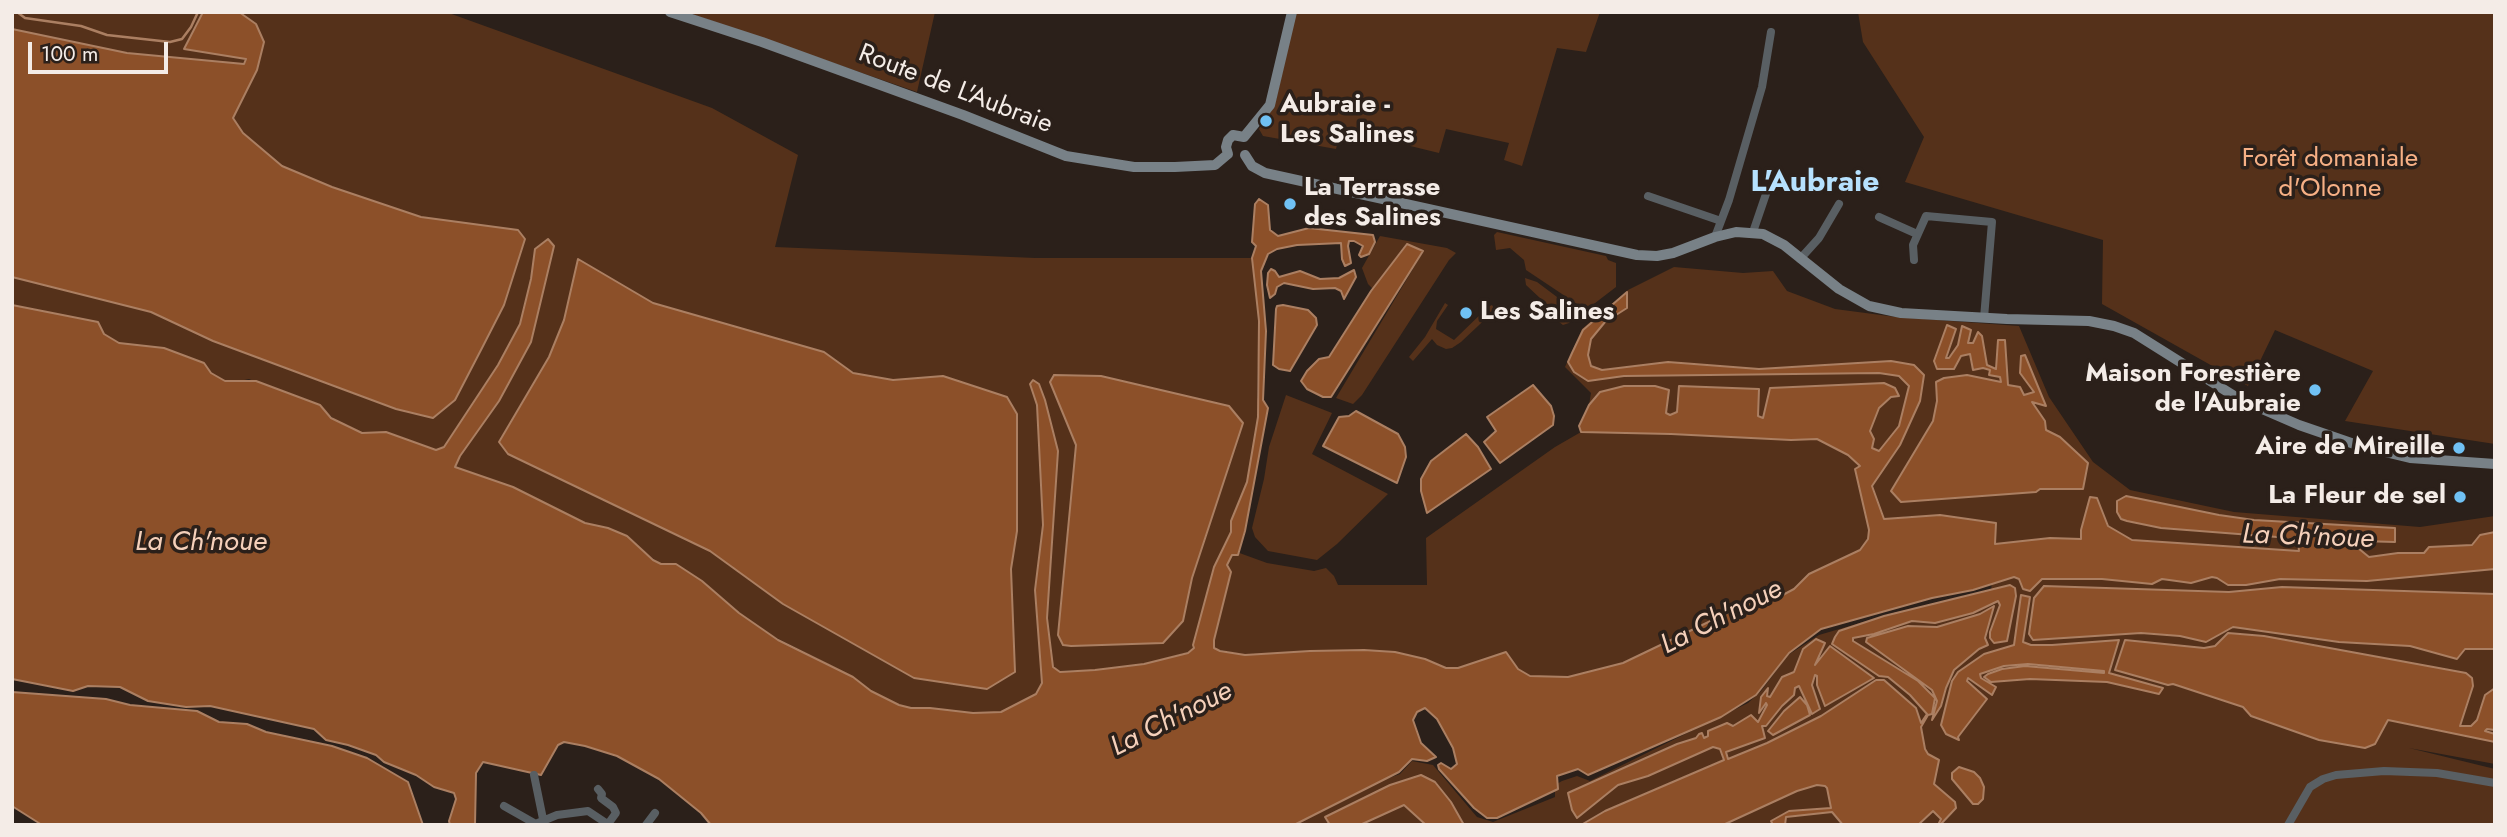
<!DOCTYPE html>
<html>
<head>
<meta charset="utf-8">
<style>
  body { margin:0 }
  #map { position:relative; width:2507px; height:837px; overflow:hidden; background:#2b201a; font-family:Jost,sans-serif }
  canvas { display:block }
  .frame { position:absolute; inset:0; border:14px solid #f4ece7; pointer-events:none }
  .scale { position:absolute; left:28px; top:42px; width:140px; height:32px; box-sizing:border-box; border:4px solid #f4ece7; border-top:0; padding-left:9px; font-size:21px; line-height:24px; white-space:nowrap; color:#f4ece7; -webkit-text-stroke:5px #2b201a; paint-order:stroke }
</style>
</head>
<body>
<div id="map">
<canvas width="2507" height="837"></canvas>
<div class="frame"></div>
<div class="scale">100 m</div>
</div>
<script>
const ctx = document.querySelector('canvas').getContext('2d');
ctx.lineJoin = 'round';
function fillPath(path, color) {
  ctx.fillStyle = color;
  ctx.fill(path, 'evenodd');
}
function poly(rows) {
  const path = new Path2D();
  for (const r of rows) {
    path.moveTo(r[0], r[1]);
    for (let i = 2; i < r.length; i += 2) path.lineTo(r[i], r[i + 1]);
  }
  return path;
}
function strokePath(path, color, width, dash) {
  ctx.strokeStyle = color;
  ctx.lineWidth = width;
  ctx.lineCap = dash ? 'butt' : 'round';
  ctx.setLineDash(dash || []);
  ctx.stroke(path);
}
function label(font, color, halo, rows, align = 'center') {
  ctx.font = font + ' Jost,sans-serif';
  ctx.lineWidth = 7;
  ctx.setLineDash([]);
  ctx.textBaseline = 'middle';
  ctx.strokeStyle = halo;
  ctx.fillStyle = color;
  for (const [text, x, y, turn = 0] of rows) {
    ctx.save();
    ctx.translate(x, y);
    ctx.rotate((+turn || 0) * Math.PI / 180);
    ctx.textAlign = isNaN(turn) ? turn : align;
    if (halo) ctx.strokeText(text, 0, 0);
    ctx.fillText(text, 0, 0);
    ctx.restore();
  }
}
const green = poly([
  [12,12,446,12,712,108,798,155,775,247,1035,258,1252,258,1259,321,1257,397,1260,405,1247,482,1231,521,1231,532,1223,547,1267,563,1314,571,1326,568,1334,576,1338,585,1427,585,1426,538,1555,447,1581,432,1579,426,1589,405,1591,393,1565,367,1582,329,1628,290,1674,267,1743,273,1773,271,1787,291,1835,309,1896,317,2019,326,2049,397,2093,462,2130,490,2234,512,2420,527,2495,516,2495,764,2409,748,2495,769,2495,825,1289,825,1375,783,1400,774,1412,761,1433,765,1477,817,1493,822,1555,797,1555,785,1562,781,1577,776,1590,781,1748,703,1761,691,1788,655,1819,635,1897,612,1991,593,1996,523,1910,516,1884,520,1872,486,1900,445,1914,365,1759,369,1727,367,1602,370,1591,366,1588,355,1591,339,1605,322,1627,308,1626,292,1583,330,1568,362,1574,372,1588,381,1624,376,1879,373,1899,375,1909,386,1899,426,1876,455,1855,469,1869,523,1868,539,1860,550,1809,574,1794,589,1779,597,1765,598,1746,604,1623,663,1568,677,1530,676,1518,669,1506,652,1458,668,1446,668,1413,656,1364,650,1245,655,1216,649,1192,651,1144,664,1095,670,1056,671,1042,683,1036,694,1001,712,973,713,930,708,911,708,899,705,870,691,853,677,765,632,739,613,702,581,676,564,661,564,608,528,586,523,513,487,457,469,442,449,428,449,379,432,362,433,339,423,325,411,249,379,235,382,225,381,211,373,204,363,156,347,119,343,103,334,99,324,12,305],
  [686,12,935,12,917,92],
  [1296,12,1600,12,1586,52,1557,48,1522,166,1504,160,1509,143,1446,129,1439,153,1341,129,1336,149,1263,136,1259,129,1276,100],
  [1858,12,2495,12,2495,444,2345,421,2373,371,2275,330,2248,386,2102,304,2103,240,1905,182,1924,137,1863,42],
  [1497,232,1606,256,1608,260,1616,263,1616,287,1586,310,1526,270,1524,260,1510,248,1496,250,1494,235],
  [1380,236,1447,248,1456,253,1449,260,1362,395,1353,404,1336,398,1423,252,1406,244,1373,289,1368,284,1362,268],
  [1525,278,1537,282,1565,303,1565,306,1575,316,1569,323,1563,325,1550,315,1541,299,1526,285],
  [1445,303,1448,305,1437,321,1436,329,1454,340,1488,307,1492,305,1495,310,1461,342,1452,348,1446,349,1437,345,1432,339,1413,361,1409,357,1425,337],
  [1286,395,1332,413,1312,454,1388,494,1337,544,1317,560,1268,551,1255,537,1252,528,1264,479,1269,447]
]);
const water = poly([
  [203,12,239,12,256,24,264,42,257,70,233,118,243,133,282,166,332,187,421,217,518,230,525,239,504,305,482,348,455,400,433,418,396,409,213,341,151,312,12,277,12,29,127,53,244,64,246,59,184,49,203,12],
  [1259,199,1268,205,1270,230,1278,236,1309,228,1373,235,1375,242,1369,254,1361,257,1359,255,1363,246,1354,241,1349,241,1348,246,1351,263,1345,266,1342,259,1341,243,1297,245,1277,249,1268,254,1261,271,1266,331,1263,400,1268,408,1245,531,1238,555,1232,555,1227,565,1231,572,1214,640,1214,648,1220,651,1245,655,1310,651,1364,650,1395,652,1425,659,1446,668,1458,668,1506,652,1518,669,1530,676,1568,677,1623,663,1746,604,1765,598,1779,597,1794,589,1809,574,1860,550,1868,539,1869,530,1855,469,1860,466,1848,455,1817,439,1791,440,1671,434,1581,432,1579,426,1589,405,1600,392,1624,386,1655,386,1669,390,1666,413,1670,415,1677,412,1679,386,1759,389,1758,416,1763,418,1770,388,1884,383,1895,388,1899,396,1891,397,1879,408,1870,431,1874,439,1872,448,1879,451,1899,426,1909,386,1899,376,1879,373,1624,376,1588,381,1574,372,1568,362,1572,353,1583,330,1627,292,1627,308,1605,322,1591,339,1588,355,1591,366,1602,370,1668,362,1759,369,1891,361,1914,365,1924,375,1920,401,1900,445,1872,486,1884,519,1940,515,1996,523,1995,544,2050,538,2081,539,2081,530,2090,497,2097,498,2108,526,2132,540,2299,551,2298,542,2277,537,2161,528,2127,521,2121,519,2117,512,2117,501,2126,496,2219,515,2254,520,2395,528,2395,542,2360,541,2358,548,2369,557,2398,553,2424,553,2429,547,2472,545,2480,535,2495,532,2495,569,2367,581,2280,579,2246,585,2228,585,2217,578,2212,577,2191,583,2162,579,2152,584,2102,579,2042,579,2030,591,2023,589,2019,579,2014,577,1973,590,1932,598,1821,629,1789,653,1756,695,1721,717,1588,775,1578,769,1557,776,1558,789,1497,818,1487,818,1474,808,1439,769,1438,765,1441,763,1451,769,1457,764,1453,748,1437,719,1425,708,1417,712,1413,720,1421,743,1436,757,1427,761,1412,759,1399,772,1294,825,711,825,701,813,659,779,617,756,585,746,564,742,558,745,541,775,483,762,476,773,475,825,450,825,449,821,456,799,454,793,434,787,416,775,384,762,376,755,348,745,326,740,314,729,210,706,186,707,148,701,120,687,88,686,73,691,12,679,12,305,98,322,104,334,119,343,164,348,204,363,211,373,225,381,256,381,320,405,331,418,362,433,386,432,436,450,444,447,498,365,520,324,531,279,535,249,548,239,554,246,531,342,499,401,460,456,455,467,513,487,585,523,608,528,627,536,653,560,661,564,676,564,702,581,739,613,778,640,853,677,871,691,899,705,911,708,930,708,973,713,1001,712,1036,694,1042,683,1035,590,1043,525,1037,405,1030,384,1033,380,1039,384,1045,400,1058,451,1047,618,1053,667,1060,672,1095,670,1144,664,1188,653,1194,648,1193,645,1214,567,1231,532,1231,521,1247,482,1258,417,1259,321,1252,258,1256,246,1252,242,1255,204,1259,199],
  [1407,244,1423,251,1331,397,1323,397,1307,389,1301,381,1307,371,1319,359,1329,357,1371,291,1407,244],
  [578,259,653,303,824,352,853,373,893,380,943,376,1007,397,1017,414,1017,531,1011,569,1015,672,987,689,914,678,783,604,710,551,508,454,499,442,549,357,564,320,578,259],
  [1271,269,1275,271,1279,277,1300,271,1320,279,1339,278,1354,270,1356,277,1344,299,1341,291,1335,288,1313,289,1284,283,1277,287,1275,294,1270,298,1267,285,1268,273,1271,269],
  [1283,305,1308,310,1316,318,1317,325,1290,371,1279,369,1273,365,1276,309,1277,306,1283,305],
  [1947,325,1956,329,1946,358,1949,358,1958,345,1962,326,1971,330,1968,343,1973,343,1978,332,1982,336,1987,365,1996,369,1998,340,2005,340,2008,385,2020,387,2024,395,2034,392,2020,373,2021,356,2025,355,2046,406,2032,402,2045,421,2046,430,2060,437,2088,463,2083,489,2040,489,2036,492,1901,502,1891,491,1933,421,1937,401,1936,382,1944,378,1967,375,2001,382,2000,377,1989,375,1990,370,1983,368,1973,370,1970,354,1961,356,1954,369,1937,369,1934,361,1947,325],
  [1054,375,1101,376,1229,406,1243,423,1192,578,1183,621,1163,643,1071,646,1063,645,1058,635,1076,445,1050,382,1054,375],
  [1533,385,1551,406,1554,416,1553,425,1500,463,1484,442,1496,431,1487,417,1533,385],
  [1356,411,1398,434,1405,447,1406,457,1397,483,1323,446,1339,417,1349,416,1356,411],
  [1466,434,1478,447,1491,469,1427,513,1421,491,1421,479,1431,461,1466,434],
  [2010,585,2015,588,2016,596,2007,641,1994,643,1990,638,1990,632,2000,605,1998,601,1973,613,1935,623,1912,621,1874,634,1853,638,1853,641,1918,681,1935,698,1932,714,1928,715,1921,727,1925,749,1928,754,1939,760,1934,784,1955,802,1956,808,1940,825,1938,825,1941,819,1933,811,1918,825,1843,825,1832,812,1786,817,1785,825,1773,825,1771,821,1789,811,1831,808,1827,788,1825,786,1817,785,1797,791,1723,825,1581,825,1605,811,1724,760,1720,749,1713,747,1648,776,1618,785,1577,818,1572,810,1568,793,1570,792,1677,744,1696,738,1699,734,1702,733,1704,738,1708,736,1708,731,1727,723,1733,726,1751,715,1758,722,1767,705,1766,703,1759,713,1761,697,1768,688,1767,696,1770,697,1782,677,1794,672,1803,649,1816,639,1825,643,1815,665,1830,646,1874,678,1825,706,1817,685,1817,676,1815,675,1812,685,1820,709,1812,714,1799,686,1795,688,1794,695,1782,706,1766,726,1762,726,1765,738,1726,752,1728,759,1767,743,1821,716,1876,680,1884,680,1916,708,1921,723,1927,714,1910,695,1888,677,1879,676,1832,644,1835,637,1839,631,1884,616,2010,585],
  [2044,586,2229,592,2282,587,2495,594,2495,649,2465,649,2457,659,2410,646,2339,642,2233,627,2206,642,2180,636,2141,633,2033,640,2029,634,2034,598,2044,586],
  [2021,595,2030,597,2023,642,2031,645,2052,645,2119,640,2109,673,2163,688,2159,694,2107,682,2030,679,1991,682,1984,677,1988,674,2002,669,2025,666,2104,673,2104,671,2028,664,2004,666,1980,674,1981,678,1996,687,1992,695,1968,678,1967,681,1987,699,1958,737,1959,740,1946,734,1941,725,1952,681,1958,672,1984,654,2014,645,2021,595],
  [1994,606,1985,638,1988,645,1979,649,1954,670,1946,688,1941,706,1932,720,1937,701,1932,690,1866,642,1867,638,1908,626,1937,627,1980,614,1994,606],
  [2228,633,2264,636,2466,673,2472,678,2473,686,2460,726,2471,726,2477,720,2485,695,2495,688,2495,730,2487,729,2485,731,2495,734,2495,742,2388,720,2375,744,2365,748,2319,740,2251,716,2243,707,2173,684,2168,685,2115,670,2125,640,2204,648,2215,646,2228,633],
  [12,692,106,699,130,705,197,711,219,722,247,724,266,732,332,746,367,758,408,782,423,825,42,825,12,806,12,692],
  [1800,697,1807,705,1810,715,1773,735,1768,731,1784,711,1800,697],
  [1959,767,1974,772,1980,778,1984,787,1983,799,1978,804,1973,804,1952,779,1952,773,1959,767],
  [1421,775,1435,782,1451,802,1464,825,1426,825,1404,805,1360,825,1330,825,1325,817,1390,785,1421,775]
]);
const stream = poly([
  [17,12,25,18,81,26,107,35,170,42,182,39,191,27,198,12]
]);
const street = poly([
  [1648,196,1721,221],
  [1879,217,1917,234],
  [1753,232,1767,191],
  [1715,237,1729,200,1762,87,1771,32],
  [1800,259,1819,238,1839,204],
  [1914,260,1913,245,1926,216,1992,222,1984,318],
  [534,775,543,819],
  [598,789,602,794,601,798,613,807,616,813,608,824],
  [504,806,534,823],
  [533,825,557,815,588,811,609,825],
  [646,825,655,813],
  [2288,825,2310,787,2323,779,2336,775,2384,771,2437,773,2495,783]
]);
const secondary = poly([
  [670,12,762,42,963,115,1066,156,1134,167,1175,167,1215,165,1228,154],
  [1244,137,1270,105,1292,12],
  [1228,154,1226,147,1228,140,1233,135,1244,137],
  [1245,155,1252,166,1265,173,1637,255,1657,256,1673,253,1715,237,1736,232,1763,234,1784,245,1839,289,1869,306,1901,313,2007,319,2089,321,2114,326,2134,333,2239,399,2299,425,2360,446,2410,458,2495,464]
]);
const markers = [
  [1266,121,7,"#70c1f4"],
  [1290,204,7,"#70c1f4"],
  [1466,313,7,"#70c1f4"],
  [2315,390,7,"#70c1f4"],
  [2459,448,7,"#70c1f4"],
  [2460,497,7,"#70c1f4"]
];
const streetNames = [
  ["Route de L'Aubraie",955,90,21]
];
const poiNames = [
  ["Aubraie -",1280,106],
  ["Les Salines",1280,136],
  ["La Terrasse",1304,189],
  ["des Salines",1304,219],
  ["Les Salines",1480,313],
  ["Maison Forestière",2301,375,"right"],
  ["de l'Aubraie",2301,405,"right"],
  ["Aire de Mireille",2445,448,"right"],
  ["La Fleur de sel",2446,497,"right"]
];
const parkNames = [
  ["Forêt domaniale",2330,160],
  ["d'Olonne",2330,190]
];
const waterNames = [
  ["La Ch'noue",2308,538,2],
  ["La Ch'noue",201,543],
  ["La Ch'noue",1722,618,-27],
  ["La Ch'noue",1172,720,-27]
];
const quarterNames = [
  ["L'Aubraie",1815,184]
];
fillPath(green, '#55311a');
fillPath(water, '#8c5029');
strokePath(water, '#ab7f62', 2);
strokePath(stream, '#ab7f62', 2.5);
strokePath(street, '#595f63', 8);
strokePath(secondary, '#788187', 10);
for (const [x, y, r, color] of markers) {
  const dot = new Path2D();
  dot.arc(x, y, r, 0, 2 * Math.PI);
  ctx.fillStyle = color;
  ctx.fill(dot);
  strokePath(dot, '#2b201a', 2.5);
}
label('26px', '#f4ece7', '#2b201a', streetNames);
label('bold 26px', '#f4ece7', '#2b201a', poiNames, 'left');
label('26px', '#f7b085', '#2b201a', parkNames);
label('italic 28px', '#f5d0ba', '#2b201a', waterNames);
label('bold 30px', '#b6e1fe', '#2b201a', quarterNames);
</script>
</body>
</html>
